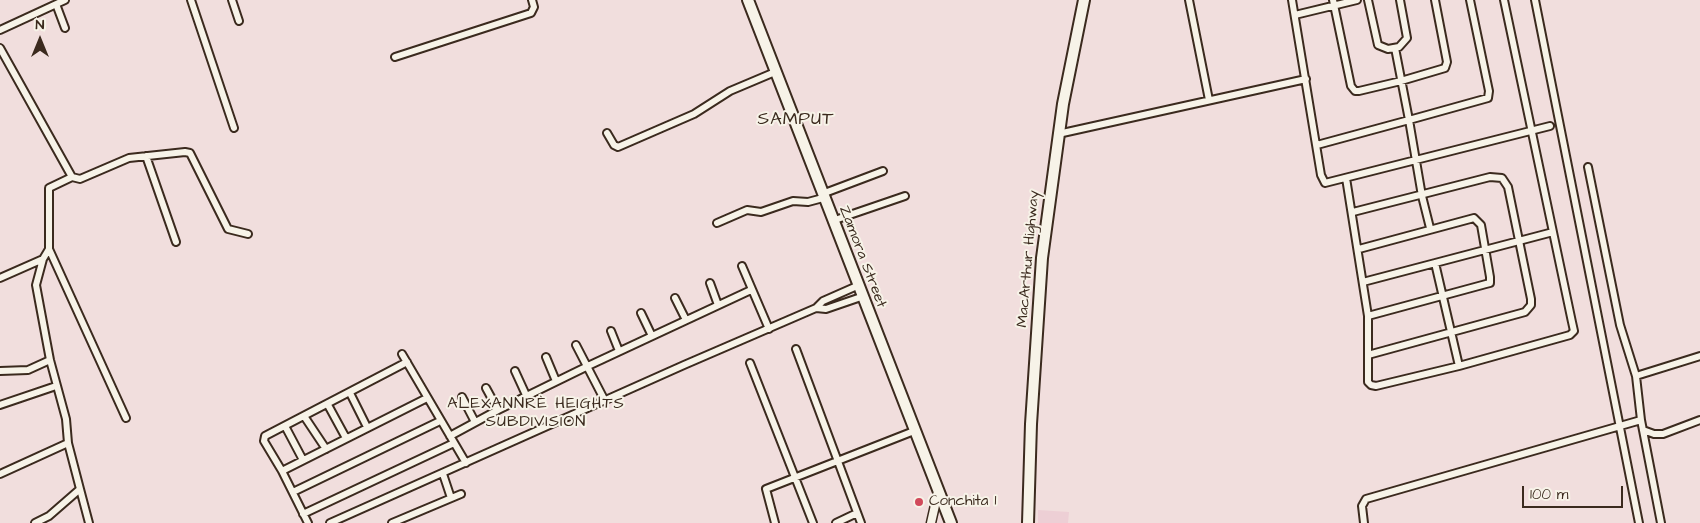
<!DOCTYPE html>
<html>
<head>
<meta charset="utf-8">
<style>
  body { margin:0 }
  #map { position:relative; width:1700px; height:523px; overflow:hidden; background:#f1dedd; font-family:"Architects Daughter",sans-serif }
  canvas { display:block }
  .north { position:absolute; left:15px; top:15px; width:50px; height:50px; -webkit-text-stroke:4px #f7f3e8; paint-order:stroke; rotate:0deg; font-size:14px; font-weight:700; line-height:20px; text-align:center; color:#3b2a1e }
  .north::after { content:''; display:block; margin:auto; width:18px; height:22px; background:#3b2a1e; clip-path:polygon(50% 0,100% 100%,50% 72%,0 100%) }
  .scale { position:absolute; left:1522px; top:486px; width:101px; height:22px; box-sizing:border-box; border:2px solid #3b2a1e; border-top:0; padding-left:6px; font-size:15px; line-height:18px; white-space:nowrap; color:#3b2a1e; -webkit-text-stroke:4px #f7f3e8; paint-order:stroke }
</style>
</head>
<body>
<div id="map">
<canvas width="1700" height="523"></canvas>
<div class="north">N</div>
<div class="scale">100 m</div>
</div>
<script>
const ctx = document.querySelector('canvas').getContext('2d');
ctx.lineJoin = 'round';
function fillPath(path, color) {
  ctx.fillStyle = color;
  ctx.fill(path, 'evenodd');
}
function poly(rows) {
  const path = new Path2D();
  for (const r of rows) {
    path.moveTo(r[0], r[1]);
    for (let i = 2; i < r.length; i += 2) path.lineTo(r[i], r[i + 1]);
  }
  return path;
}
function strokePath(path, color, width, dash) {
  ctx.strokeStyle = color;
  ctx.lineWidth = width;
  ctx.lineCap = dash ? 'butt' : 'round';
  ctx.setLineDash(dash || []);
  ctx.stroke(path);
}
function label(font, color, halo, rows, align = 'center') {
  ctx.font = font + ' "Architects Daughter",sans-serif';
  ctx.lineWidth = 4;
  ctx.setLineDash([]);
  ctx.textBaseline = 'middle';
  ctx.strokeStyle = halo;
  ctx.fillStyle = color;
  for (const [text, x, y, turn = 0] of rows) {
    ctx.save();
    ctx.translate(x, y);
    ctx.rotate((+turn || 0) * Math.PI / 180);
    ctx.textAlign = isNaN(turn) ? turn : align;
    if (halo) ctx.strokeText(text, 0, 0);
    ctx.fillText(text, 0, 0);
    ctx.restore();
  }
}
const built = poly([
  [1038,510,1069,512,1068,523,1038,523]
]);
const minor = poly([
  [191,0,234,128],
  [232,0,239,21],
  [1189,0,1209,100],
  [1292,0,1321,175,1325,183,1550,126],
  [1333,0,1351,86,1355,91,1359,91,1401,81,1445,68,1447,62,1435,0],
  [1368,0,1378,45,1388,49,1399,47,1407,38,1400,0],
  [1535,0,1639,523],
  [56,4,65,28],
  [1295,15,1357,0],
  [0,30,65,0],
  [0,48,72,177,49,188,49,249,43,259,36,285,50,360,66,419,68,443,80,489],
  [1395,48,1409,120,1488,98,1489,91,1470,0],
  [395,57,531,13,534,7,532,0],
  [607,133,614,145,618,147,694,114,730,91,775,72],
  [1058,134,1306,79],
  [1317,145,1409,120,1422,196,1430,228],
  [146,156,176,242],
  [1588,167,1620,325,1636,376,1641,420,1661,523],
  [72,177,80,179,129,158,185,152,190,153,228,229,248,234],
  [1346,178,1368,316,1368,382,1371,385,1376,386,1459,366,1570,335,1574,331,1572,322,1504,0],
  [822,194,883,171],
  [1353,212,1490,177,1502,178,1508,187,1531,299,1531,305,1525,312,1368,355],
  [832,221,905,196],
  [717,223,747,210,761,212,793,201,808,202,823,198],
  [49,249,126,418],
  [1359,249,1474,218,1481,225,1490,277,1490,283,1486,284,1368,316],
  [1435,263,1459,366],
  [742,266,769,329],
  [0,278,43,259],
  [1363,282,1553,232],
  [710,283,718,305],
  [675,298,686,320],
  [816,308,826,309,861,297],
  [641,313,652,336],
  [611,331,619,351],
  [576,345,605,401],
  [796,349,861,523],
  [402,354,466,463],
  [546,357,556,381],
  [750,363,813,523],
  [0,371,28,370,50,360],
  [515,371,526,395],
  [1636,376,1700,356],
  [486,388,498,410],
  [350,393,367,427],
  [462,397,475,422],
  [0,405,56,386],
  [328,405,346,438],
  [304,416,326,449],
  [285,426,303,460],
  [1643,430,1654,434,1663,434,1700,420],
  [450,436,498,410,588,366,751,290],
  [282,471,427,398],
  [0,474,68,443],
  [443,474,451,498],
  [293,492,440,421],
  [303,514,454,443],
  [35,523,49,516,80,489,89,523],
  [308,523,282,471,264,441,265,436,407,362],
  [330,523,684,365,816,308,823,301,857,286],
  [392,523,461,494],
  [775,523,766,489,914,431],
  [836,523,857,513],
  [1364,523,1362,506,1366,499,1641,420]
]);
const tertiary = poly([
  [931,523,938,492]
]);
const primary = poly([
  [748,0,951,523]
]);
const trunk = poly([
  [1028,523,1031,424,1042,258,1063,104,1084,0]
]);
const markers = [
  [919,502,5,"#d1495b"]
];
const streetNames = [
  ["Zamora Street",862,257,69],
  ["MacArthur Highway",1029,259,-85]
];
const poiNames = [
  ["Conchita 1",929,502]
];
const neighbourhoodNames = [
  ["ALEXANNRÈ HEIGHTS",536,405],
  ["SUBDIVISION",536,423]
];
const quarterNames = [
  ["SAMPUT",796,120]
];
fillPath(built, '#edcfd5');
strokePath(minor, '#3b2a1e', 10);
strokePath(tertiary, '#3b2a1e', 11);
strokePath(primary, '#3b2a1e', 14);
strokePath(trunk, '#3b2a1e', 14);
strokePath(minor, '#f7f3e8', 6);
strokePath(tertiary, '#f7f3e8', 8);
strokePath(primary, '#f7f3e8', 10);
strokePath(trunk, '#f7f3e8', 10);
for (const [x, y, r, color] of markers) {
  const dot = new Path2D();
  dot.arc(x, y, r, 0, 2 * Math.PI);
  ctx.fillStyle = color;
  ctx.fill(dot);
  strokePath(dot, '#f7f3e8', 2);
}
label('15px', '#3b2a1e', '#f7f3e8', streetNames);
label('15px', '#3b2a1e', '#f7f3e8', poiNames, 'left');
ctx.letterSpacing = '1px';
label('16px', '#3b2a1e', '#f7f3e8', neighbourhoodNames);
ctx.letterSpacing = '0px';
ctx.letterSpacing = '1px';
label('18px', '#3b2a1e', '#f7f3e8', quarterNames);
ctx.letterSpacing = '0px';
</script>
</body>
</html>
